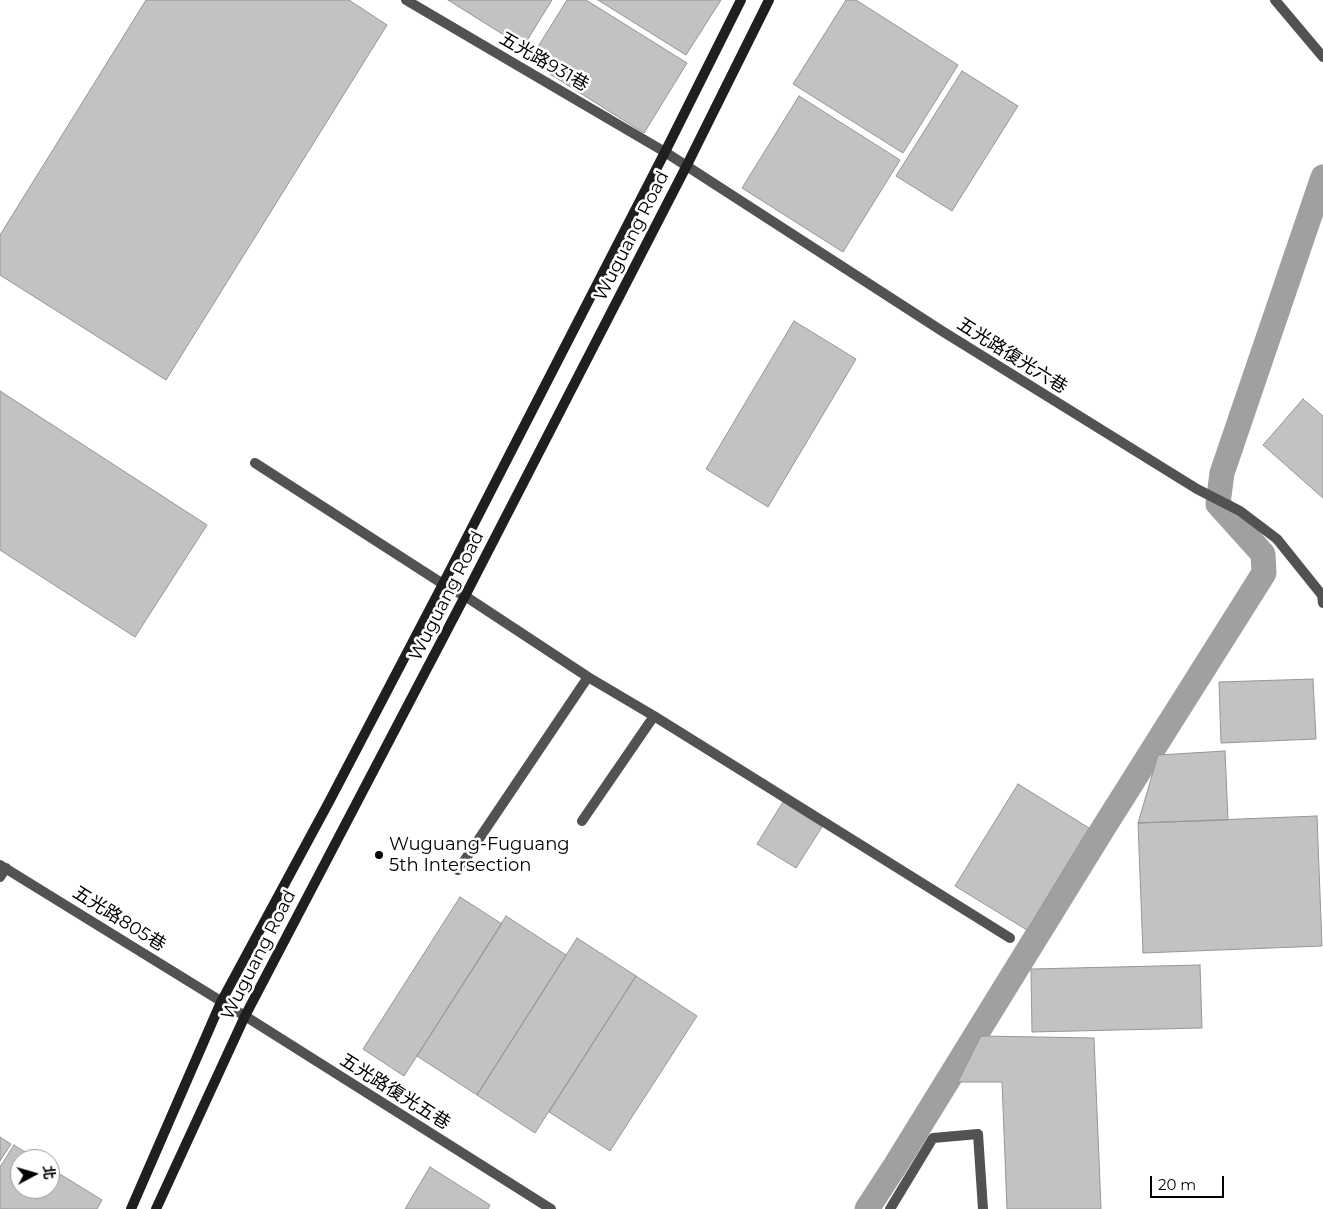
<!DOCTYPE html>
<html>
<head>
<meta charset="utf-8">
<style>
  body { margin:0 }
  #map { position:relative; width:1323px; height:1209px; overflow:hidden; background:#fff; font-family:Montserrat,"Noto Sans TC",sans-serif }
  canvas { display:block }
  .north { position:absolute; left:10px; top:1149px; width:50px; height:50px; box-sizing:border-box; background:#fff; border:1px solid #999; border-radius:50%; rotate:84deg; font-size:14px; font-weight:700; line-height:20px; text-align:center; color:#000 }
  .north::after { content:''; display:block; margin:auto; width:18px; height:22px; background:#000; clip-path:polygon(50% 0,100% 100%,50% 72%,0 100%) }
  .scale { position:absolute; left:1150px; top:1176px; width:74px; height:22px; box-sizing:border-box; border:2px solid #000; border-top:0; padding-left:6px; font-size:15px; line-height:18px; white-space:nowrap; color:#000; -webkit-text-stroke:4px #fff; paint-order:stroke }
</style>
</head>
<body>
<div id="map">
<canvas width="1323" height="1209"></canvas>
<div class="north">北</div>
<div class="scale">20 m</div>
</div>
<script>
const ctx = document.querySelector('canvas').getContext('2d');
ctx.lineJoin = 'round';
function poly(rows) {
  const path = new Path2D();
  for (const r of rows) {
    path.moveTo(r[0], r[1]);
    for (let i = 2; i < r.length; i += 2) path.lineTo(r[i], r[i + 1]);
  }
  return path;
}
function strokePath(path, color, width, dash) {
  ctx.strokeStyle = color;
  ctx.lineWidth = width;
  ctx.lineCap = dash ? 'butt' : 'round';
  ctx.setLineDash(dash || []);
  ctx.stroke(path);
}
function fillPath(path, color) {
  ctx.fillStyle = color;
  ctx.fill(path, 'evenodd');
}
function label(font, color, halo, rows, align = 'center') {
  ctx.font = font + ' Montserrat,"Noto Sans TC",sans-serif';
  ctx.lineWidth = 5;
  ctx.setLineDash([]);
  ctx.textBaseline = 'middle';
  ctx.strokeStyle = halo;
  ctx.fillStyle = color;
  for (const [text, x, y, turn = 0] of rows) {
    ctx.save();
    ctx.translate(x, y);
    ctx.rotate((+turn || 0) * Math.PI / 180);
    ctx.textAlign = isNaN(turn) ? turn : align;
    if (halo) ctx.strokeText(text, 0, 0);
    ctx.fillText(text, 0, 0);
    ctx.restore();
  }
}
const canal = poly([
  [867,1209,895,1166,1104,827,1264,573,1263,554,1218,504,1222,473,1323,177]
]);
const building = poly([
  [146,0,349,0,387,25,166,380,0,275,0,235,146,0],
  [448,0,552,0,523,47,448,0],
  [567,0,586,0,687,63,644,133,529,61,567,0],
  [598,0,721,0,686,55,598,0],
  [846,0,856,0,958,65,903,153,793,84,846,0],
  [962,71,1018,106,952,211,896,176,962,71],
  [799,96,900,160,843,252,742,188,799,96],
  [794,321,856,359,768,507,706,469,794,321],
  [0,391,207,525,135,637,0,550,0,391],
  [1303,399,1323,416,1323,498,1263,445,1303,399],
  [1313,679,1316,739,1221,743,1219,682,1313,679],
  [1225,751,1228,820,1138,823,1158,755,1225,751],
  [1018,784,1089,828,1027,930,955,886,1018,784],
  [783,802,822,827,796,868,757,844,783,802],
  [1317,816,1322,946,1143,953,1138,823,1317,816],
  [460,897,502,924,404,1076,363,1049,460,897],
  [506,916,566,955,477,1095,417,1056,506,916],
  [577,938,636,976,535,1133,477,1095,577,938],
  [1200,965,1202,1028,1032,1032,1031,969,1200,965],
  [636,976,697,1016,610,1151,549,1112,636,976],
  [981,1036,1094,1038,1101,1209,1007,1209,1002,1082,958,1082,981,1036],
  [0,1137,11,1144,0,1161,0,1137],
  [14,1145,36,1159,20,1159,20,1189,50,1189,50,1168,102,1200,97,1209,0,1209,0,1167,14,1145],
  [430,1167,490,1205,488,1209,405,1209,430,1167]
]);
const service = poly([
  [406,0,665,152,942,331,1197,489,1240,511,1277,539,1322,595,1323,603],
  [1275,0,1323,57],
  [255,463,443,584,465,596,588,677,654,716,1010,938],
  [582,821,654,716],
  [0,865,245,1016,551,1209],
  [458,870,588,677],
  [0,877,6,868],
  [890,1209,933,1138,978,1134,983,1209]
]);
const secondary = poly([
  [131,1209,221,1002,330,800,443,584,665,152,741,0],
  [156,1209,245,1016,465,596,686,167,769,0]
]);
const markers = [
  [379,855,5,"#000"]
];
const streetNames = [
  ["五光路931巷",544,62,30],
  ["Wuguang Road",632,236,-63],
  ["五光路復光六巷",1012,356,32],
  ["Wuguang Road",447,596,-63],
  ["五光路805巷",119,919,32],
  ["Wuguang Road",259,955,-63],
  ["五光路復光五巷",395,1092,32]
];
const poiNames = [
  ["Wuguang-Fuguang",389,845],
  ["5th Intersection",389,866]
];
strokePath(canal, '#a0a0a0', 25);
fillPath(building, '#c2c2c2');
strokePath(building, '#969696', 1);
strokePath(service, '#525252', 10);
strokePath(secondary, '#1f1f1f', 10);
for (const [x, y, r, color] of markers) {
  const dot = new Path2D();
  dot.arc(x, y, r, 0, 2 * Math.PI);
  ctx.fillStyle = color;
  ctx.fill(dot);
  strokePath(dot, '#fff', 2);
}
label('18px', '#000', '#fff', streetNames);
label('18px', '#000', '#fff', poiNames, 'left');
</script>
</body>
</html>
